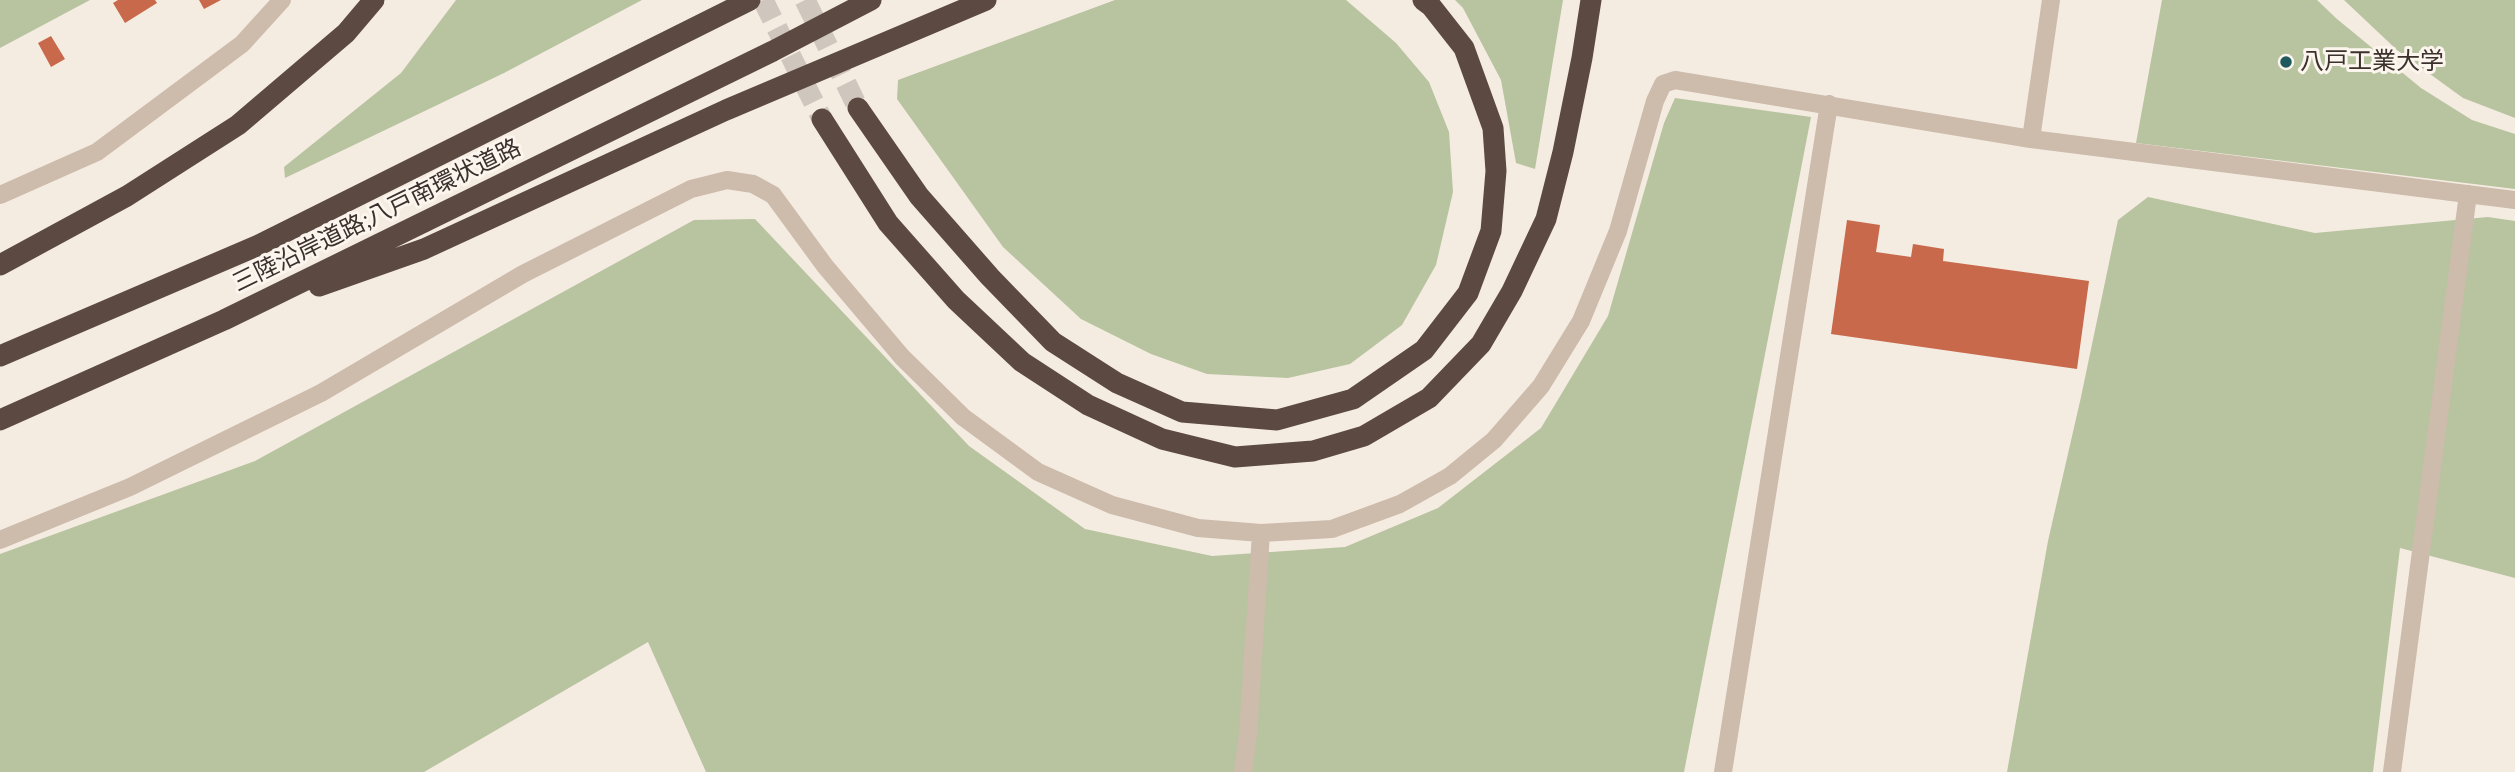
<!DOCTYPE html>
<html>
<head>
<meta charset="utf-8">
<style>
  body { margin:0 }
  canvas { display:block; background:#f4ebe1 }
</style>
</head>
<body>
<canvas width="2515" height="772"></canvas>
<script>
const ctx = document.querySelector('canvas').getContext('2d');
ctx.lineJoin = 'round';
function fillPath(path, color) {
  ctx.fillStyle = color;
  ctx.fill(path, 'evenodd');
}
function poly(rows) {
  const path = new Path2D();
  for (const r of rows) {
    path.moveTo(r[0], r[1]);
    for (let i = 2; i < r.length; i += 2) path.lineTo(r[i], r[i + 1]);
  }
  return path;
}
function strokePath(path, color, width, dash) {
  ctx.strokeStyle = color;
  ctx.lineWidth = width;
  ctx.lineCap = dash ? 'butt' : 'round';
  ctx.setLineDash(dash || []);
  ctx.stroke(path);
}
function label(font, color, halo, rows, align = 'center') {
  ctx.font = font + ' "PT Sans Narrow","Noto Sans JP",sans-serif';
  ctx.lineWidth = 6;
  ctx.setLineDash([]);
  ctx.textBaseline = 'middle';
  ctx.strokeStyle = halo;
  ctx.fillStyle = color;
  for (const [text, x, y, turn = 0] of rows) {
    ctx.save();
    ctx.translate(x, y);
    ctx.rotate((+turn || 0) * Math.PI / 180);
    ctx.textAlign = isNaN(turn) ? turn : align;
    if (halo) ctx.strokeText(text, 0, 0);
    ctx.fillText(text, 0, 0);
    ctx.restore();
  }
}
const green = poly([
  [0,0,90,0,0,48],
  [456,0,642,0,504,73,285,178,284,167,401,73],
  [1115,0,1346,0,1396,43,1429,82,1449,132,1453,192,1436,265,1402,325,1350,364,1288,378,1207,374,1151,354,1081,319,1003,247,897,99,898,80],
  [1455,0,1563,0,1535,169,1516,163,1501,80,1463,8],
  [2162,0,2317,0,2337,19,2421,88,2472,120,2515,134,2515,189,2136,143],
  [2344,0,2515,0,2515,118,2463,98,2397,50],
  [1675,98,1811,117,1684,772,706,772,648,642,424,772,0,772,0,554,255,461,694,220,755,219,969,446,1085,529,1212,556,1345,547,1438,508,1541,428,1608,316,1664,123],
  [2148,197,2315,233,2488,217,2515,221,2515,578,2400,548,2373,772,2007,772,2048,541,2081,397,2118,220]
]);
const building = poly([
  [118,0,155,0,157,3,125,23,113,3],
  [199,0,221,0,204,9],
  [51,36,65,59,51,67,38,43],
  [1847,220,1880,225,1876,252,1911,257,1913,244,1944,249,1943,261,2089,281,2077,369,1831,334]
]);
const motorwayTunnel = poly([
  [763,0,822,119],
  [805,0,858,108]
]);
const minor = poly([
  [2031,139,2051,0],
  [0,195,97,152,242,44,282,0],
  [0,540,130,487,321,393,523,274,691,189,727,180,753,184,773,195,825,266,902,357,963,417,1038,472,1112,505,1198,528,1261,533,1332,529,1400,504,1450,476,1494,440,1541,386,1581,321,1618,231,1655,101,1663,84,1675,80,2031,139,2515,200],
  [1243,772,1248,734,1261,533],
  [1723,772,1829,104],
  [2392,772,2468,194]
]);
const motorway = poly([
  [858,108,919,196,990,277,1053,342,1117,383,1182,412,1277,420,1353,399,1424,350,1468,293,1491,231,1496,171,1493,128,1464,48,1431,6,1423,0],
  [822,119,888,223,956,300,1022,362,1088,405,1162,439,1235,457,1313,451,1364,436,1429,398,1481,344,1512,291,1546,219,1563,152,1582,58,1591,0],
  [0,265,127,196,238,125,346,33,374,0],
  [319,286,424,249,726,110,986,0],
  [0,356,259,245,750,0],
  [0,420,224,320,773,51,871,0]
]);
const markers = [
  [2286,62,7,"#1f5a5e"]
];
const poiNames = [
  ["八戸工業大学",2300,62]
];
const streetNames = [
  ["三陸沿岸道路;八戸南環状道路",377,216,-26]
];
fillPath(green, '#b8c4a0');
fillPath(building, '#c8694b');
strokePath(motorwayTunnel, '#cfc6bd', 21, [21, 10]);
strokePath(minor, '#cdbbac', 18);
strokePath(motorway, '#5c4a42', 21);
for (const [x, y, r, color] of markers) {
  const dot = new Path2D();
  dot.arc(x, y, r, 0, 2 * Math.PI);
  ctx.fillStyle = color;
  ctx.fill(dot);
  strokePath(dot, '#fbf5ee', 2.5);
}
label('24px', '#3b302b', '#fbf5ee', poiNames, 'left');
label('24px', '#3b302b', '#fbf5ee', streetNames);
</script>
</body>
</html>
